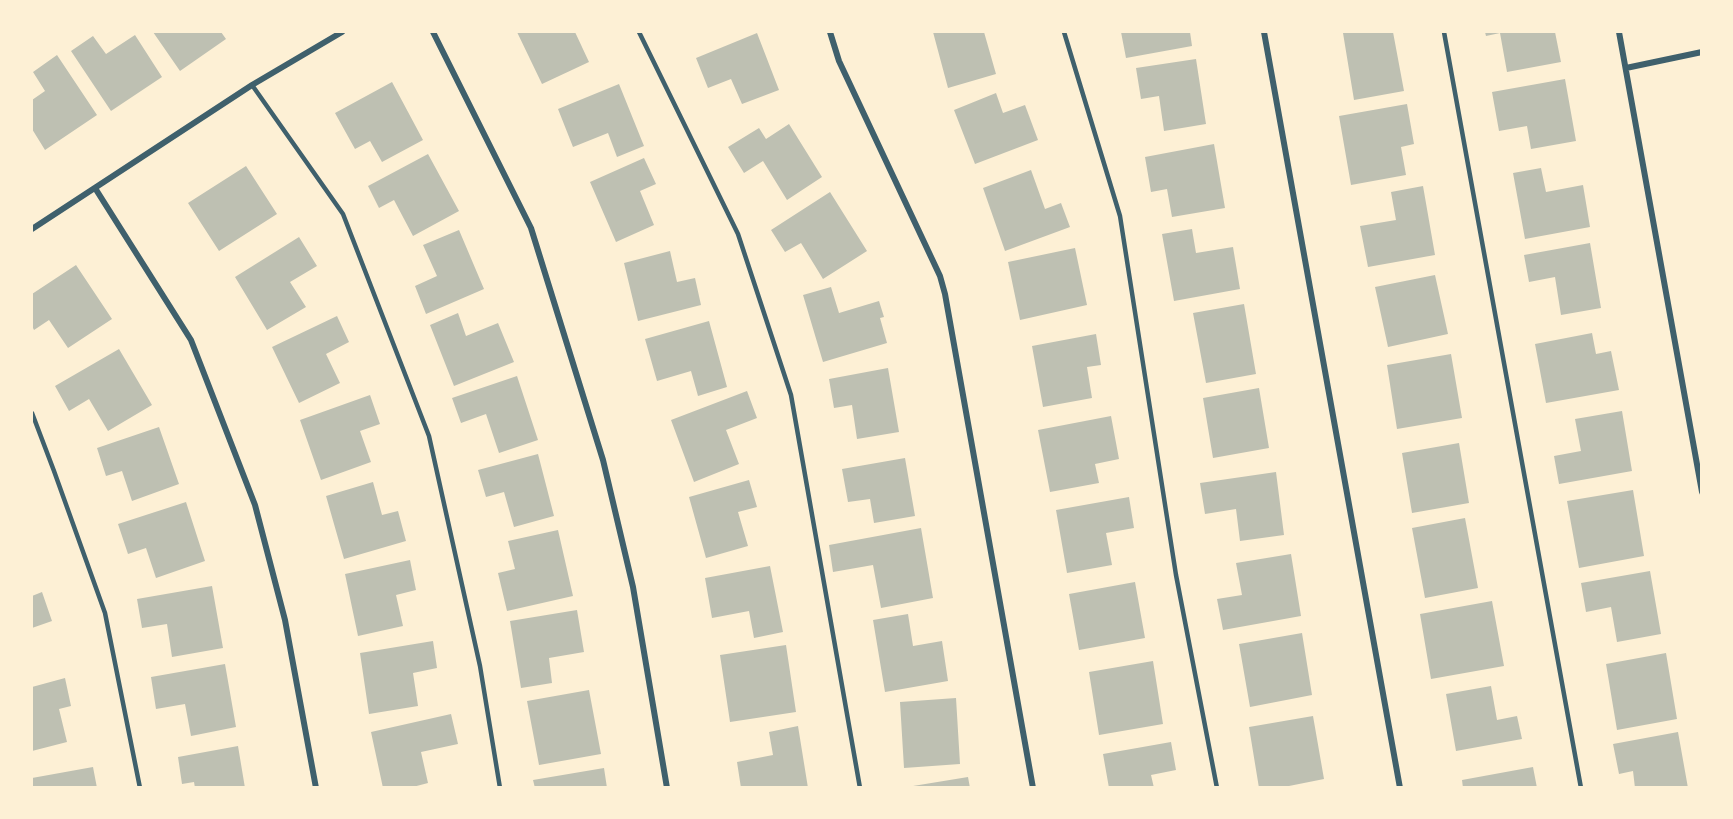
<!DOCTYPE html>
<html>
<head>
<meta charset="utf-8">
<style>
  body { margin:0 }
  #map { position:relative; width:1733px; height:819px; overflow:hidden; background:#fdf0d5; font-family:"Varela Round",sans-serif }
  canvas { display:block }
  .frame { position:absolute; inset:0; border:33px solid #fdf0d5; pointer-events:none }
</style>
</head>
<body>
<div id="map">
<canvas width="1733" height="819"></canvas>
<div class="frame"></div>
</div>
<script>
const ctx = document.querySelector('canvas').getContext('2d');
ctx.lineJoin = 'round';
function fillPath(path, color) {
  ctx.fillStyle = color;
  ctx.fill(path, 'evenodd');
}
function poly(rows) {
  const path = new Path2D();
  for (const r of rows) {
    path.moveTo(r[0], r[1]);
    for (let i = 2; i < r.length; i += 2) path.lineTo(r[i], r[i + 1]);
  }
  return path;
}
function strokePath(path, color, width, dash) {
  ctx.strokeStyle = color;
  ctx.lineWidth = width;
  ctx.lineCap = dash ? 'butt' : 'round';
  ctx.setLineDash(dash || []);
  ctx.stroke(path);
}
const building = poly([
  [153,32,221,32,226,39,180,71],
  [517,32,575,32,589,62,542,84],
  [933,32,984,32,996,74,948,88],
  [1121,32,1190,32,1192,46,1126,58],
  [1352,32,1393,32,1404,91,1354,100,1343,33],
  [1485,32,1555,32,1561,62,1507,72,1500,33,1486,36],
  [757,33,779,90,742,104,731,79,708,88,696,58],
  [135,35,162,77,111,111,71,51,93,36,106,54],
  [57,55,97,115,45,150,32,129,32,100,45,91,33,72],
  [1196,59,1206,124,1164,131,1159,96,1141,99,1136,68],
  [1565,79,1576,141,1531,149,1527,126,1499,131,1492,92],
  [392,82,423,140,382,162,370,141,355,149,335,113],
  [619,84,644,146,617,157,608,133,573,147,558,109],
  [996,93,1003,113,1025,105,1038,140,975,164,954,110],
  [1407,104,1414,144,1401,147,1406,175,1351,185,1339,116],
  [789,124,822,177,787,200,763,161,744,173,728,147,759,128,766,139],
  [1214,144,1225,208,1172,217,1167,189,1151,192,1145,157],
  [428,154,459,211,413,236,394,200,379,208,368,186],
  [644,158,656,184,640,191,654,225,616,242,590,182],
  [246,166,277,214,219,251,188,203],
  [1541,168,1546,192,1583,185,1590,227,1525,239,1513,173],
  [1031,170,1045,209,1061,203,1070,227,1005,251,983,188],
  [1423,186,1435,255,1368,267,1360,226,1396,220,1391,192],
  [830,192,867,251,823,279,801,243,785,252,771,230],
  [1192,229,1196,253,1233,247,1240,289,1174,301,1162,234],
  [459,230,484,289,426,314,415,286,437,276,423,245],
  [299,237,317,266,290,282,306,307,267,330,235,277],
  [1590,243,1601,308,1561,315,1555,277,1529,282,1524,255],
  [1075,248,1087,305,1020,320,1008,262],
  [670,251,677,282,695,278,701,305,638,321,624,263],
  [76,265,112,319,68,348,49,320,34,330,32,326,32,294],
  [1435,275,1448,334,1388,347,1375,287],
  [831,287,839,313,879,301,884,317,880,318,887,343,823,362,803,295],
  [1244,304,1256,374,1206,383,1193,313],
  [458,313,466,336,498,323,514,362,454,386,430,325],
  [337,316,349,342,326,354,340,383,299,403,272,347],
  [709,321,727,387,698,396,691,371,657,381,645,339],
  [1592,333,1596,354,1611,351,1619,390,1546,403,1535,344],
  [1096,334,1101,365,1087,367,1092,398,1043,407,1032,346],
  [119,349,152,405,108,431,89,399,69,411,55,386],
  [1451,354,1462,418,1397,429,1387,365],
  [888,368,899,432,857,439,852,405,834,408,829,379],
  [517,376,538,440,499,453,486,414,461,423,452,398],
  [1259,388,1269,448,1213,458,1203,398],
  [747,391,757,418,726,430,739,464,694,482,671,420],
  [370,395,380,424,360,431,371,462,321,480,300,420],
  [1622,411,1632,471,1559,484,1554,456,1581,451,1575,419],
  [1111,416,1119,459,1095,464,1099,483,1050,492,1038,430],
  [159,427,179,484,132,501,122,471,106,476,97,448],
  [1459,443,1469,503,1412,513,1402,453],
  [538,454,554,516,514,527,504,492,486,497,478,470],
  [905,458,915,516,874,523,870,499,848,502,842,469],
  [1276,472,1284,535,1240,541,1236,509,1205,514,1200,483],
  [749,480,757,507,738,512,748,546,706,558,689,497],
  [373,482,382,515,398,511,406,541,344,559,326,496],
  [1633,490,1644,556,1579,568,1567,501],
  [1129,497,1134,528,1106,533,1112,565,1067,573,1056,510],
  [186,502,205,561,156,578,146,548,128,554,118,524],
  [1465,518,1478,588,1425,598,1412,528],
  [921,528,933,598,881,608,873,565,833,572,829,545],
  [558,530,573,596,507,611,498,573,515,569,508,541],
  [1291,554,1301,616,1223,630,1217,599,1242,595,1236,563],
  [410,560,416,590,396,595,403,626,358,636,345,574],
  [770,566,783,632,754,638,749,611,712,618,705,578],
  [1650,571,1661,634,1617,642,1611,607,1586,612,1581,583],
  [1135,582,1145,638,1079,650,1069,594],
  [212,586,223,648,172,657,167,624,142,628,137,599],
  [42,592,52,621,32,628,32,596],
  [1492,601,1504,666,1431,679,1420,614],
  [577,610,584,652,549,658,552,683,521,688,510,621],
  [908,614,913,646,942,641,948,681,885,692,873,620],
  [1302,633,1312,695,1250,707,1239,644],
  [433,641,437,668,413,673,418,706,369,714,360,653],
  [786,645,796,712,730,722,720,655],
  [1666,653,1677,719,1617,730,1606,664],
  [1153,661,1163,724,1099,735,1089,672],
  [225,664,236,727,191,736,185,704,156,709,151,677],
  [65,678,71,706,59,709,67,742,32,751,32,687],
  [1491,686,1497,720,1517,716,1522,739,1456,751,1446,694],
  [589,690,601,754,539,765,527,701],
  [956,698,960,764,904,768,900,702],
  [451,714,458,744,421,752,428,783,409,788,383,788,371,732],
  [1313,716,1324,779,1279,788,1259,788,1249,727],
  [798,726,808,788,741,788,737,762,773,755,769,732],
  [1678,732,1688,788,1635,788,1633,771,1619,774,1613,744],
  [1171,742,1176,770,1151,775,1154,788,1109,788,1103,754],
  [238,746,245,788,195,788,194,782,182,784,178,757],
  [93,767,97,788,32,788,32,778],
  [1533,767,1537,788,1463,788,1462,780],
  [604,768,607,788,535,788,533,780],
  [968,777,970,788,913,788,913,786]
]);
const service = poly([
  [639,32,738,234,791,395,860,788],
  [1064,32,1120,216,1176,575,1217,788],
  [1444,32,1581,788],
  [252,85,343,214,429,436,480,666,500,788],
  [32,413,54,471,105,613,140,788]
]);
const minor = poly([
  [433,32,531,228,603,460,633,587,667,788],
  [830,32,839,61,940,276,945,294,1033,788],
  [1264,32,1400,788],
  [1619,32,1702,492],
  [1626,68,1702,52],
  [95,188,191,340,255,505,285,620,316,788],
  [32,229,252,85,342,32]
]);
fillPath(building, '#bec0b2');
strokePath(service, '#3f606c', 4.5);
strokePath(minor, '#3f606c', 6);
</script>
</body>
</html>
